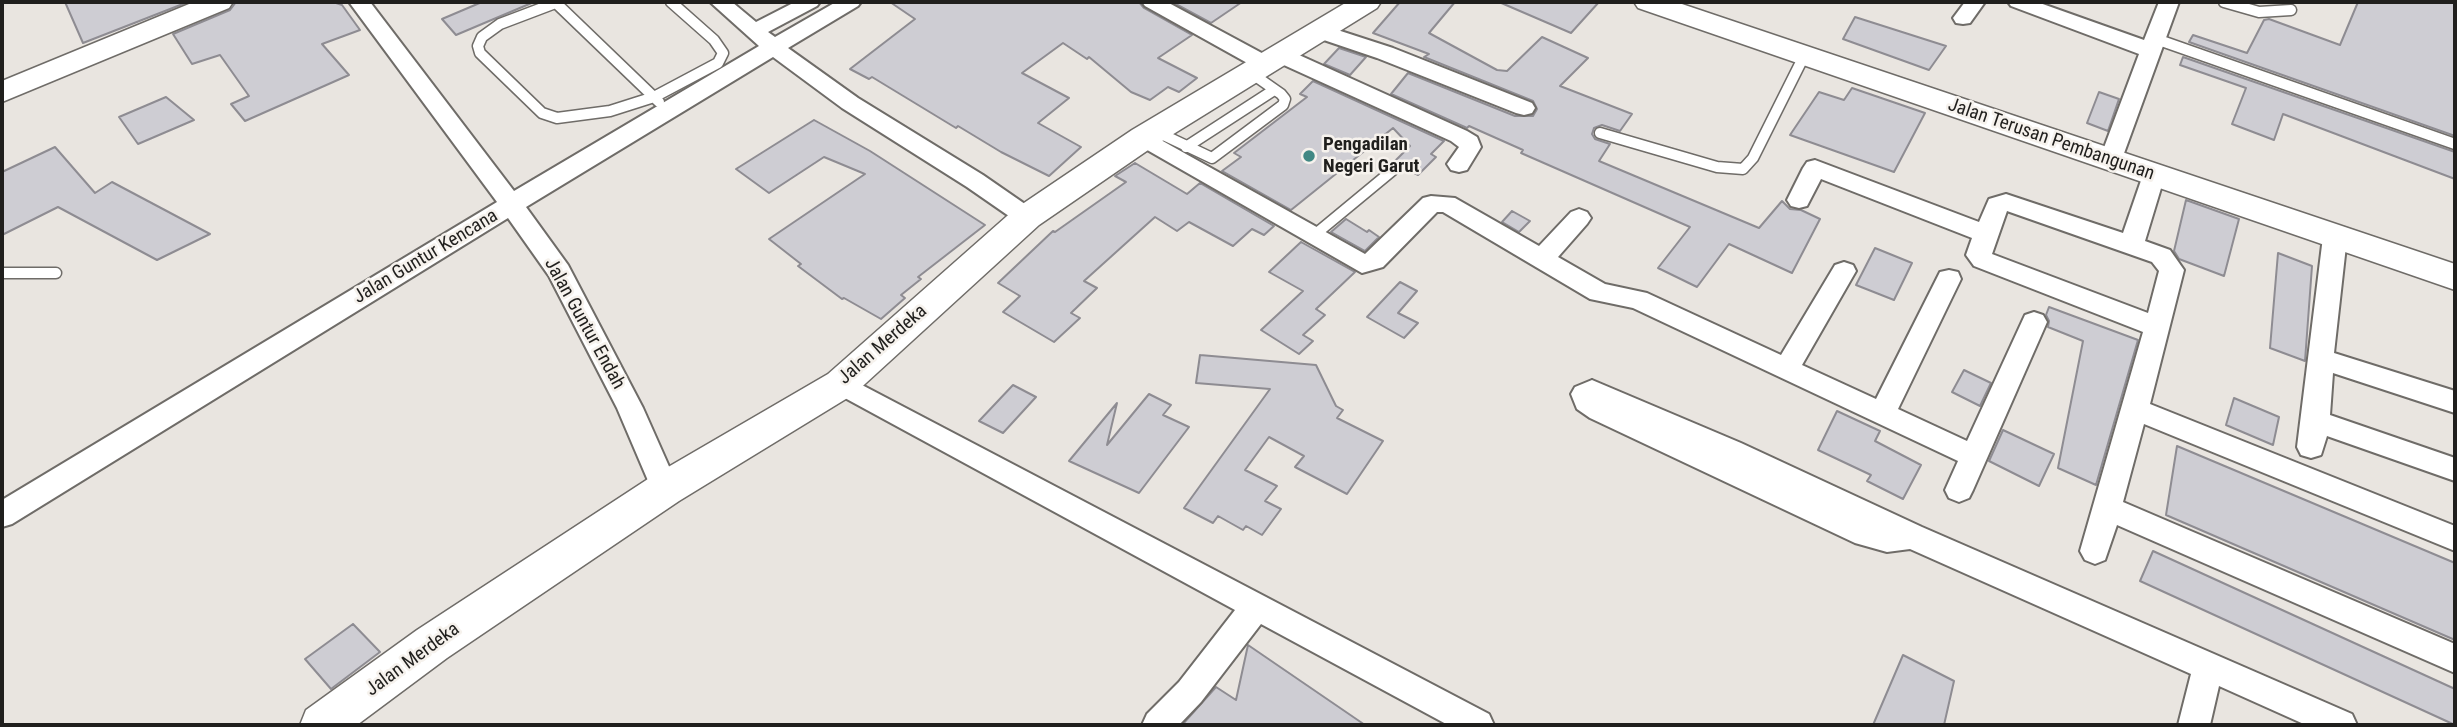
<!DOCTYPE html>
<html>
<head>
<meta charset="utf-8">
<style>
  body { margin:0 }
  #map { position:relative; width:2457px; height:727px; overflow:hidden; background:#e9e5e0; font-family:"Roboto Condensed",sans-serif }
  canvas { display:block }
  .frame { position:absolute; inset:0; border:4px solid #201f1d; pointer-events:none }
</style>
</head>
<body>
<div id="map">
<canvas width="2457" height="727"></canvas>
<div class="frame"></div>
</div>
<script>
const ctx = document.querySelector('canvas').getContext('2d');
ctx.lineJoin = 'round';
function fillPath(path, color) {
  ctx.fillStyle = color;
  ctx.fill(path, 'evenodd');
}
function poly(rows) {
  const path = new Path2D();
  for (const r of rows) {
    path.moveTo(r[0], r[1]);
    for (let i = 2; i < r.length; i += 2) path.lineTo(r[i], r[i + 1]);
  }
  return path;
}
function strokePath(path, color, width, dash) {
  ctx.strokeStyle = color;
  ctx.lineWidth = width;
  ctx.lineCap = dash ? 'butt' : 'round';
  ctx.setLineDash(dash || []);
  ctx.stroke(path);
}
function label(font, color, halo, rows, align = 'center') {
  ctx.font = font + ' "Roboto Condensed",sans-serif';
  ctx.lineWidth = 5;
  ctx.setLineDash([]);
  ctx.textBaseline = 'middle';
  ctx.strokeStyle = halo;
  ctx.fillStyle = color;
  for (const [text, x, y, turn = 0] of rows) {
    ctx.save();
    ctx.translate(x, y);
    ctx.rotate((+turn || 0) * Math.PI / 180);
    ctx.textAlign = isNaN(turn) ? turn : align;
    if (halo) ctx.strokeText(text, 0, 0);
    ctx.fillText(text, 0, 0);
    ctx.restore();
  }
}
const building = poly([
  [65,2,188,2,83,43,65,2],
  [236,2,333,2,342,5,360,30,322,44,349,75,245,121,231,104,249,96,220,55,192,64,173,34,230,10,236,2],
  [482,2,534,2,456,35,442,19,482,2],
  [890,2,1139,2,1144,8,1192,35,1158,58,1197,78,1179,92,1168,87,1150,100,1131,92,1089,57,1087,59,1063,43,1022,73,1069,98,1038,123,1081,147,1049,176,1001,152,958,126,956,128,872,77,869,79,850,69,915,19,890,2],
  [1172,2,1242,2,1211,23,1172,2],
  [1400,2,1455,2,1429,33,1497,70,1507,71,1542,37,1588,58,1560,86,1632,114,1620,131,1602,125,1594,128,1592,134,1595,139,1610,144,1599,161,1759,228,1782,201,1790,209,1801,210,1820,219,1792,273,1729,244,1697,287,1658,268,1690,227,1521,153,1523,150,1469,126,1467,128,1391,94,1408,73,1515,116,1533,116,1537,109,1533,101,1424,57,1429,54,1373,33,1400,2],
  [1499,2,1599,2,1571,33,1499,2],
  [2358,2,2455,2,2455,136,2189,42,2193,35,2247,53,2264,20,2269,19,2340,45,2358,2],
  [1855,17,1946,46,1929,70,1843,39,1855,17],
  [1339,48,1366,57,1350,75,1324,64,1339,48],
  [2183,57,2455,152,2455,179,2283,114,2274,140,2232,124,2246,88,2180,65,2183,57],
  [1313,81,1444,141,1431,154,1436,157,1418,175,1394,162,1410,146,1393,128,1291,210,1222,171,1241,157,1234,153,1307,97,1300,94,1313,81],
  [1852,88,1925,113,1894,172,1790,135,1819,92,1844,100,1852,88],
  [2099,92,2119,99,2108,131,2087,123,2099,92],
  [166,97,194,120,138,144,119,117,166,97],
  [814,120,870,151,985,225,918,277,921,279,901,295,905,298,881,319,844,298,842,299,798,266,801,264,769,239,865,174,824,157,769,193,736,169,814,120],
  [55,147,95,193,112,182,210,234,157,260,58,207,2,235,2,172,55,147],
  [1135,163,1187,194,1200,183,1274,226,1264,235,1252,229,1233,246,1189,222,1177,231,1155,217,1084,281,1097,288,1071,313,1080,318,1054,342,1003,312,1020,296,998,283,1053,231,1055,232,1126,182,1115,176,1135,163],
  [2186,200,2239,219,2224,276,2179,259,2174,251,2186,200],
  [1512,211,1530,221,1519,232,1502,222,1512,211],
  [1346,219,1367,232,1369,230,1379,237,1365,251,1331,232,1346,219],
  [1301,242,1355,272,1316,309,1325,315,1303,335,1313,341,1299,354,1261,330,1303,291,1269,272,1301,242],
  [1875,248,1912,263,1894,300,1856,285,1875,248],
  [2278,253,2312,266,2305,361,2270,348,2278,253],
  [1400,282,1417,291,1398,313,1418,323,1404,338,1367,317,1400,282],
  [2049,307,2138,340,2096,485,2058,468,2083,341,2048,327,2049,321,2046,315,2049,307],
  [1200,355,1316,365,1336,406,1343,410,1337,418,1383,441,1347,494,1295,467,1304,456,1269,437,1245,470,1277,486,1265,501,1281,509,1262,535,1246,526,1243,530,1218,516,1213,523,1184,508,1270,389,1196,383,1200,355],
  [1964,370,1991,383,1980,406,1952,392,1964,370],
  [1013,385,1036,397,1003,433,979,421,1013,385],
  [1149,394,1171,405,1163,415,1189,427,1139,493,1069,461,1117,403,1107,445,1149,394],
  [2234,398,2279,417,2273,445,2226,425,2234,398],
  [1837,411,1880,431,1875,441,1921,465,1903,499,1867,481,1871,475,1818,450,1837,411],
  [2003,430,2054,454,2039,486,1989,461,2003,430],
  [2177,446,2455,563,2455,640,2166,515,2177,446],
  [2153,551,2455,689,2455,725,2140,581,2153,551],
  [353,624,380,652,331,689,305,659,353,624],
  [1248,645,1365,725,1182,725,1216,687,1236,700,1248,645],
  [1903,655,1954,681,1944,725,1873,725,1903,655]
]);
const lane = poly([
  [558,2,500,24,482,37,478,46,480,53,542,113,557,118,610,111,654,97,718,63,723,53,714,40,671,2],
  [2224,2,2259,12,2291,10],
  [556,3,659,102],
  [2156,39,2455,144],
  [1155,131,1212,158,1283,105,1285,99,1281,94,1251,73],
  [1600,133,1717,167,1743,169,1753,158,1804,56],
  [1186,147,1274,90],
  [1312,237,1393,170],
  [2,273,56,273]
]);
const street = poly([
  [349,2,370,2,514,191,759,46,710,2,732,2,756,22,795,2,820,2,817,6,768,32,775,37,836,2,861,2,858,6,788,48,858,98,983,175,1035,211,1039,217,1035,223,1027,226,1019,223,967,187,842,108,773,57,526,207,568,265,643,408,679,489,675,497,665,501,655,497,617,408,549,276,508,218,12,524,2,527,2,500,497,202,349,2],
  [1142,2,1167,2,1271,58,1269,55,1272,50,1288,50,1467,131,1477,137,1481,147,1467,170,1459,172,1451,170,1447,164,1459,147,1451,141,1275,61,1277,64,1274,69,1258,69,1145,6,1142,2],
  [1965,2,1985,2,1970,23,1963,24,1956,23,1953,18,1965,2],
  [2008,2,2037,2,2144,40,2159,2,2179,2,2119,167,2111,169,2103,167,2099,161,2139,54,2011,6,2008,2],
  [1319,24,1393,48,1532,103,1535,108,1532,113,1524,115,1516,113,1377,58,1312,36,1308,31,1312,26,1319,24],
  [1143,130,1365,254,1423,198,1431,196,1455,198,1539,246,1571,212,1579,209,1587,212,1591,218,1587,224,1558,257,1605,284,1647,293,1781,355,1835,265,1844,262,1853,265,1856,271,1802,365,1876,399,1940,272,1949,270,1958,272,1961,279,1898,409,1967,441,2025,315,2034,312,2043,315,2047,322,1973,490,1969,498,1959,502,1949,498,1945,490,1958,461,1633,308,1590,299,1443,212,1437,212,1383,267,1362,273,1135,143,1132,138,1135,133,1143,130],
  [1815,160,1979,222,1989,199,2006,194,2123,233,2145,169,2153,167,2161,169,2165,175,2145,241,2170,250,2184,270,2150,404,2455,526,2455,551,2144,424,2123,502,2455,644,2455,673,2117,525,2105,560,2095,564,2085,560,2080,551,2143,332,1974,266,1966,255,1972,238,1821,179,1807,206,1799,208,1791,206,1787,200,1803,168,1807,162,1815,160],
  [2007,211,2152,262,2159,271,2148,313,1992,254,2007,211],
  [2335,228,2344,231,2347,237,2334,353,2455,391,2455,413,2333,373,2330,415,2455,458,2455,481,2327,436,2321,455,2311,458,2301,455,2297,447,2323,237,2326,231,2335,228],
  [841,374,1489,714,1494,725,1448,725,1261,624,1201,702,1179,725,1142,725,1147,714,1179,682,1235,610,832,391,828,384,832,377,841,374],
  [1592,380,1741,443,1922,527,2352,714,2357,725,2306,725,2219,686,2210,725,2178,725,2191,674,1910,549,1887,552,1855,543,1590,418,1577,409,1571,394,1575,387,1592,380]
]);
const secondary = poly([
  [194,2,233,2,229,8,2,102,2,81,194,2],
  [1347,2,1381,2,1377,8,1154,146,1039,225,854,394,679,501,447,658,357,725,300,725,306,710,417,630,651,477,828,374,1015,209,1132,130,1347,2],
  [1634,2,1676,2,2455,264,2455,290,1638,8,1634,2]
]);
const markers = [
  [1309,156,7,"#418884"]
];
const streetNames = [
  ["Jalan Terusan Pembangunan",2051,140,19],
  ["Jalan Guntur Kencana",426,257,-31],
  ["Jalan Guntur Endah",584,324,61],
  ["Jalan Merdeka",883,345,-41],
  ["Jalan Merdeka",413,660,-36]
];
const poiNames = [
  ["Pengadilan",1323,145],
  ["Negeri Garut",1323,167]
];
fillPath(building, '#cecdd3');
strokePath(building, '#8e8c92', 2);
strokePath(lane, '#6f6c68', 13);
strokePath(street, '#6f6c68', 4);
strokePath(secondary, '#6f6c68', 3);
strokePath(lane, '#fff', 10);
fillPath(street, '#fff');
fillPath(secondary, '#fff');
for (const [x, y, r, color] of markers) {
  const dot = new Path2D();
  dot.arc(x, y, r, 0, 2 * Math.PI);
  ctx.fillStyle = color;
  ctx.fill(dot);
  strokePath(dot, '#f6f2ed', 2.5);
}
label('19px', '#201f1d', '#f6f2ed', streetNames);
label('bold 19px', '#201f1d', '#f6f2ed', poiNames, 'left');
</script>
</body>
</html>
